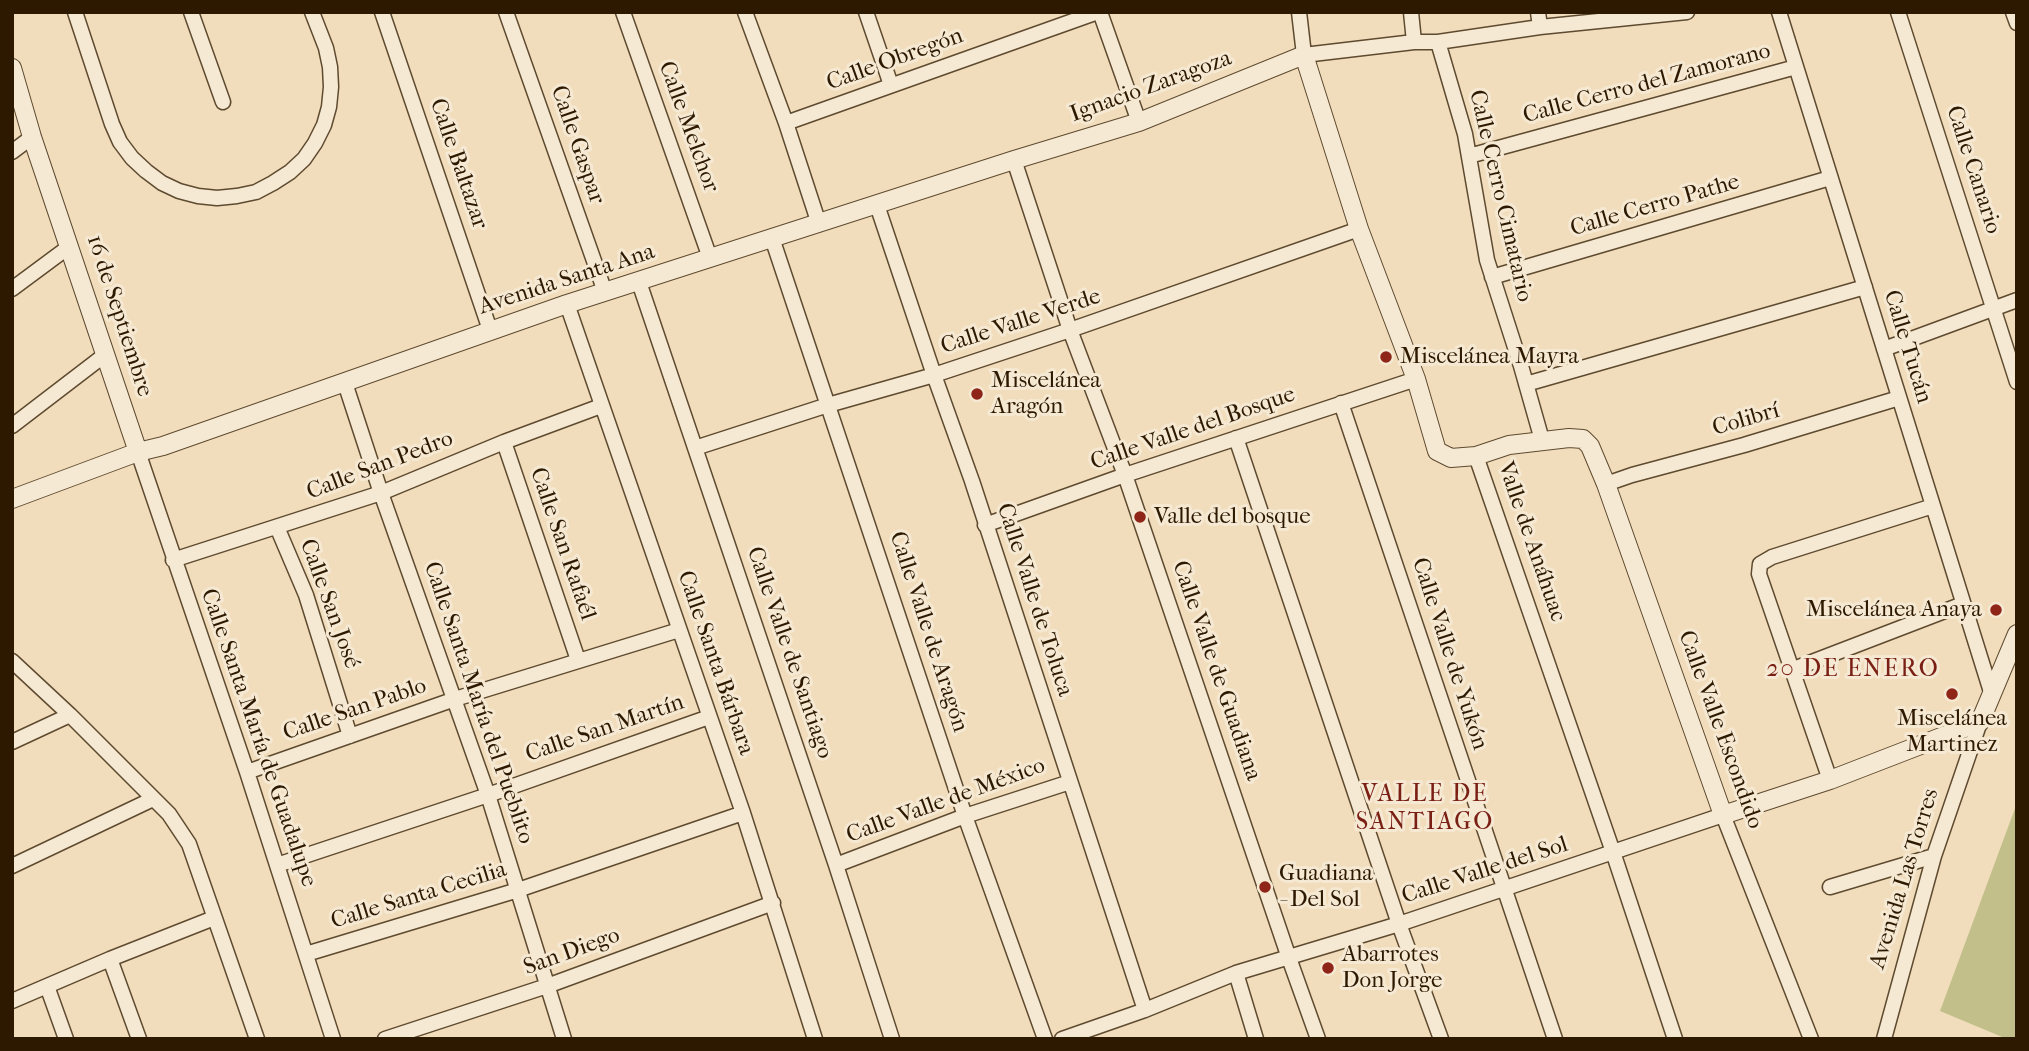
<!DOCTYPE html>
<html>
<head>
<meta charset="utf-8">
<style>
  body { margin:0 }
  #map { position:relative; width:2029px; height:1051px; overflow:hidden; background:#f1ddbc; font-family:"IM FELL French Canon",serif }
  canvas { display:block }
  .frame { position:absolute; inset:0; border:14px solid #2d1900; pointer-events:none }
</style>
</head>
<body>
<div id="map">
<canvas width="2029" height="1051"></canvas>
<div class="frame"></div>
</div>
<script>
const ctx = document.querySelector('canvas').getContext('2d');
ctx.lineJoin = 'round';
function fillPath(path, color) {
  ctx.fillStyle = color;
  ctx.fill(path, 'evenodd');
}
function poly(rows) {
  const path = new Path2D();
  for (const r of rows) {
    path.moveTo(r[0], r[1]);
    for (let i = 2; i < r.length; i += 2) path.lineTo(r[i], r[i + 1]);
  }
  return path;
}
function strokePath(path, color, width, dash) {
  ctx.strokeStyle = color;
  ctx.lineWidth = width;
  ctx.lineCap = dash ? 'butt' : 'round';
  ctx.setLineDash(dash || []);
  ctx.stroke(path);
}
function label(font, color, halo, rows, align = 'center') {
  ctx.font = font + ' "IM FELL French Canon",serif';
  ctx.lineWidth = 6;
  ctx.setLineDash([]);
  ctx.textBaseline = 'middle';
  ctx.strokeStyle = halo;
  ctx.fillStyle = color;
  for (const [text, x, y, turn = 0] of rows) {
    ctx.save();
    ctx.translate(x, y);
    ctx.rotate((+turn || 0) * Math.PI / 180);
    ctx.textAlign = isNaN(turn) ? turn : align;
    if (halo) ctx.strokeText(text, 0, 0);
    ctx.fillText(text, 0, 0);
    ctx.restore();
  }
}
const green = poly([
  [2017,803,2017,1039,2007,1039,1940,1011]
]);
const minor = poly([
  [75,12,112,124,120,142,132,158,146,171,162,183,179,191,198,196,217,198,237,196,256,192,273,183,290,172,304,159,315,143,324,125,329,107,331,87,330,67,326,48,312,12],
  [191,12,223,102],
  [382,12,490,330],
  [506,12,605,292],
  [623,12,710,258],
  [745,12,786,123,819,224],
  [866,12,891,85],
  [1100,12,1139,122],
  [1299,12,1304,55,1414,42,1438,42,1540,27,1687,12],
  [1411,12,1414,42],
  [1538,12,1540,27],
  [1779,12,1992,695],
  [1898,12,2017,382],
  [2013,12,2017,23],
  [1438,42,1465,134,1487,260,1521,366,1542,440],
  [786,123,1098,12],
  [12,152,32,137],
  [1469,156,1796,67],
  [1014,160,1070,330,1125,475,1289,958,1318,1039],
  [877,205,934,375,972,481,1145,1010],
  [772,238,965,816,1045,1039],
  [1492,277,1830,178],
  [639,282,836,865,892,1039],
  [12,289,70,246],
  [567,304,743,813,815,1039],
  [1884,349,2017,300],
  [345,383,381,493,488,795,564,1039],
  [1526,384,1865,287],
  [1341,403,1555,1039],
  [12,426,106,354],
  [1236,438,1399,924,1441,1039],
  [504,442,578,660],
  [695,448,828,405,934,375,1070,330,1359,229],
  [138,452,247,772,333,1039],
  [1476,456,1613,852,1675,1039],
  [1606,484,1632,475,1744,445,1899,398],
  [985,525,1125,475,1416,379],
  [277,527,306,595,350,736],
  [173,560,381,493,504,442,601,406],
  [12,661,70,715,169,814,189,844,257,1039],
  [1791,670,1963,604],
  [12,742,70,715],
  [247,772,455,699,679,630],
  [1830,780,1759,574,1760,564,1772,557,1933,506],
  [277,865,488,795,709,717],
  [836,865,965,816,1070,782],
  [12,866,153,799],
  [1830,887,1934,856],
  [306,954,518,890,743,813],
  [110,959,139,1039],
  [1236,973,1256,1039],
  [47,986,66,1039],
  [12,1001,110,959,214,918],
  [385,1039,547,986,773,903],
  [1062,1039,1145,1010,1236,973,1399,924,1723,815,1811,1039],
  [1884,1039,1934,856,1980,722]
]);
const tertiary = poly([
  [12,68,32,137,138,452],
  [12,499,138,452,163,446,567,304,1014,160,1139,122,1304,55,1359,229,1416,379,1437,451,1451,458,1476,456,1509,445,1569,438,1583,439,1590,446,1606,484,1723,815,1830,780,1980,722,2017,634]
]);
const markers = [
  [1386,357,7,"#8f2418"],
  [977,394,7,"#8f2418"],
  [1140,517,7,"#8f2418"],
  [1996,610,7,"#8f2418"],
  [1952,694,7,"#8f2418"],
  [1265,887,7,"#8f2418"],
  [1328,968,7,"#8f2418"]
];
const streetNames = [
  ["Calle Obregón",895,60,-20],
  ["Calle Cerro del Zamorano",1647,84,-15],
  ["Ignacio Zaragoza",1151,87,-20],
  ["Calle Melchor",688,127,70],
  ["Calle Gaspar",577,145,71],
  ["Calle Baltazar",458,164,71],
  ["Calle Canario",1973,170,72],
  ["Calle Cerro Cimatario",1500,196,77],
  ["Calle Cerro Pathe",1655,206,-16],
  ["Avenida Santa Ana",567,280,-18],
  ["16 de Septiembre",119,316,72],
  ["Calle Valle Verde",1021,322,-18],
  ["Calle Tucán",1907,347,73],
  ["Colibrí",1746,420,-16],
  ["Calle Valle del Bosque",1193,429,-19],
  ["Calle San Pedro",380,466,-21],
  ["Valle de Anáhuac",1531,542,71],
  ["Calle San Rafaél",562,544,71],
  ["Calle Valle de Toluca",1034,600,72],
  ["Calle San José",329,604,70],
  ["Calle Valle de Aragón",928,632,72],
  ["Calle Valle de Santiago",789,653,71],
  ["Calle Valle de Yukón",1449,654,72],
  ["Calle Santa Bárbara",715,663,71],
  ["Calle Valle de Guadiana",1216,671,71],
  ["Calle Santa María del Pueblito",478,703,71],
  ["Calle San Pablo",355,710,-19],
  ["Calle San Martín",605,729,-19],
  ["Calle Valle Escondido",1720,730,70],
  ["Calle Santa María de Guadalupe",258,738,71],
  ["Calle Valle de México",946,801,-20],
  ["Calle Valle del Sol",1485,871,-18],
  ["Avenida Las Torres",1905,879,-73],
  ["Calle Santa Cecilia",419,896,-17],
  ["San Diego",572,952,-20]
];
const poiNames = [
  ["Miscelánea Mayra",1400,357],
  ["Miscelánea",991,381],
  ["Aragón",991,407],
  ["Valle del bosque",1154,517],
  ["Miscelánea Anaya",1982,610,"right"],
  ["Miscelánea",1952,719,"center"],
  ["Martinez",1952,745,"center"],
  ["Guadiana",1279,874],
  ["- Del Sol",1279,900],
  ["Abarrotes",1342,955],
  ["Don Jorge",1342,981]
];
const neighbourhoodNames = [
  ["20 DE ENERO",1853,670],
  ["VALLE DE",1425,795],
  ["SANTIAGO",1425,823]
];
fillPath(green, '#c2bf8b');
strokePath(minor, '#5e4a2f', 17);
strokePath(tertiary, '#5e4a2f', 20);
strokePath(minor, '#f6e9d3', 14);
strokePath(tertiary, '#f6e9d3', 18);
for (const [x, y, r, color] of markers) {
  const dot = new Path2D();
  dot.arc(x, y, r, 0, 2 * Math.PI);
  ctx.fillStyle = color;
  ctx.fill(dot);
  strokePath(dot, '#f6e9d3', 2.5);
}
label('23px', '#2d1900', '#f6e9d3', streetNames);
label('23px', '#2d1900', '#f6e9d3', poiNames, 'left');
ctx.letterSpacing = '2px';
label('24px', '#7a1f14', '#f6e9d3', neighbourhoodNames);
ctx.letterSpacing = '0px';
</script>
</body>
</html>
